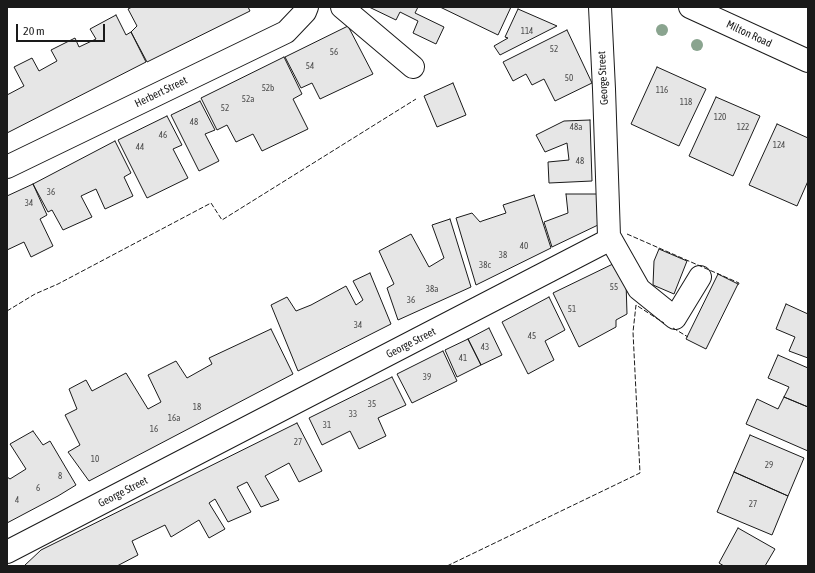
<!DOCTYPE html>
<html>
<head>
<meta charset="utf-8">
<style>
  body { margin:0 }
  #map { position:relative; width:815px; height:573px; overflow:hidden; background:#fff; font-family:"Asap Condensed",sans-serif }
  canvas { display:block }
  .frame { position:absolute; inset:0; border:8px solid #1a1a1a; pointer-events:none }
  .scale { position:absolute; left:16px; top:24px; width:89px; height:18px; box-sizing:border-box; border:2px solid #1a1a1a; border-top:0; padding-left:5px; font-size:12px; line-height:14px; white-space:nowrap; color:#1a1a1a; -webkit-text-stroke:3px #fff; paint-order:stroke }
</style>
</head>
<body>
<div id="map">
<canvas width="815" height="573"></canvas>
<div class="frame"></div>
<div class="scale">20 m</div>
</div>
<script>
const ctx = document.querySelector('canvas').getContext('2d');
ctx.lineJoin = 'round';
function fillPath(path, color) {
  ctx.fillStyle = color;
  ctx.fill(path, 'evenodd');
}
function poly(rows) {
  const path = new Path2D();
  for (const r of rows) {
    path.moveTo(r[0], r[1]);
    for (let i = 2; i < r.length; i += 2) path.lineTo(r[i], r[i + 1]);
  }
  return path;
}
function strokePath(path, color, width, dash) {
  ctx.strokeStyle = color;
  ctx.lineWidth = width;
  ctx.lineCap = dash ? 'butt' : 'round';
  ctx.setLineDash(dash || []);
  ctx.stroke(path);
}
function label(font, color, halo, rows, align = 'center') {
  ctx.font = font + ' "Asap Condensed",sans-serif';
  ctx.lineWidth = 3;
  ctx.setLineDash([]);
  ctx.textBaseline = 'middle';
  ctx.strokeStyle = halo;
  ctx.fillStyle = color;
  for (const [text, x, y, turn = 0] of rows) {
    ctx.save();
    ctx.translate(x, y);
    ctx.rotate((+turn || 0) * Math.PI / 180);
    ctx.textAlign = isNaN(turn) ? turn : align;
    if (halo) ctx.strokeText(text, 0, 0);
    ctx.fillText(text, 0, 0);
    ctx.restore();
  }
}
const building = poly([
  [132,7,248,7,250,11,147,62,131,32,137,26,128,9,132,7],
  [369,7,418,7,415,13,444,27,436,44,413,33,418,21,400,12,396,20,369,7],
  [440,7,511,7,498,35,440,7],
  [518,9,557,26,500,55,494,46,508,38,505,37,518,9],
  [116,15,126,35,131,32,146,62,7,133,7,95,24,86,14,67,32,58,39,71,57,61,51,50,75,38,79,47,96,39,90,29,116,15],
  [348,26,373,74,320,99,312,83,301,88,285,57,348,26],
  [567,30,592,83,555,101,544,79,532,85,526,74,513,81,503,62,567,30],
  [284,57,302,94,293,99,308,129,262,151,253,134,236,142,227,125,217,130,201,98,284,57],
  [657,67,706,89,679,146,631,124,657,67],
  [453,83,466,115,437,127,424,96,453,83],
  [716,97,760,116,733,176,689,156,716,97],
  [200,101,215,130,205,134,219,161,199,171,171,115,200,101],
  [167,116,182,145,173,149,188,178,147,198,118,140,167,116],
  [590,120,592,181,549,183,548,162,569,160,567,143,545,152,536,135,564,121,590,120],
  [777,124,808,138,808,181,797,206,749,185,777,124],
  [115,141,131,173,124,177,133,196,105,209,96,189,81,196,92,217,63,230,52,210,48,212,33,184,115,141],
  [33,184,47,215,40,219,53,246,31,257,24,242,7,250,7,196,33,184],
  [566,194,597,194,598,225,552,247,544,222,568,213,566,194],
  [534,195,551,248,476,285,456,218,472,213,480,222,482,221,506,213,503,205,534,195],
  [450,219,471,287,398,320,387,288,394,284,379,251,411,234,429,267,444,258,432,225,450,219],
  [659,249,687,261,674,294,653,285,654,261,659,249],
  [617,262,626,282,627,314,616,320,616,327,579,347,553,293,617,262],
  [370,273,391,324,298,371,271,305,287,297,296,311,311,305,346,286,356,305,363,300,353,281,370,273],
  [718,274,738,284,706,349,686,339,718,274],
  [549,297,565,330,545,341,554,360,528,374,502,322,549,297],
  [786,304,808,314,808,358,789,351,795,337,776,329,786,304],
  [489,328,502,355,481,365,468,339,489,328],
  [271,329,293,374,89,481,68,452,80,445,65,415,77,409,69,389,86,380,92,391,126,373,148,409,161,402,148,375,176,361,187,378,212,364,209,358,271,329],
  [468,339,481,365,457,377,445,350,468,339],
  [443,351,457,381,412,403,397,374,443,351],
  [778,355,808,368,808,407,784,397,789,387,768,378,778,355],
  [392,377,406,405,378,418,386,436,359,449,350,431,322,445,309,418,392,377],
  [784,397,808,407,808,451,746,424,757,399,778,409,784,397],
  [297,423,322,471,299,482,289,463,265,476,279,500,261,507,247,482,237,487,251,512,228,522,215,499,209,503,225,529,209,538,199,520,171,537,165,525,132,541,138,555,117,566,24,566,41,550,297,423],
  [33,431,43,445,50,441,76,485,58,496,7,523,7,477,10,479,26,469,10,444,33,431],
  [750,435,804,458,788,496,734,472,750,435],
  [734,472,788,496,772,535,717,512,734,472],
  [738,528,775,549,765,566,724,566,719,563,738,528]
]);
const minor = poly([
  [342,7,413,67],
  [7,167,286,32,305,12,307,7],
  [609,236,639,289,675,318,700,277],
  [7,552,605,242,609,236,604,89,600,7]
]);
const major = poly([
  [690,7,808,61]
]);
const fence = poly([
  [627,234,739,283,738,286],
  [7,311,35,294,58,284,211,203,222,220,416,99],
  [673,328,688,337],
  [447,566,640,473,633,332,636,305,664,323]
]);
const trees = [
  [662,30],
  [697,45]
];
const numberNames = [
  ["114",527,31],
  ["52",554,49],
  ["56",334,52],
  ["54",310,66],
  ["50",569,78],
  ["52b",268,88],
  ["116",662,90],
  ["52a",248,99],
  ["118",686,102],
  ["52",225,108],
  ["120",720,117],
  ["48",194,122],
  ["48a",576,127],
  ["122",743,127],
  ["46",163,135],
  ["124",779,145],
  ["44",140,147],
  ["48",580,161],
  ["36",51,192],
  ["34",29,203],
  ["40",524,246],
  ["38",503,255],
  ["38c",485,265],
  ["55",614,287],
  ["38a",432,289],
  ["36",411,300],
  ["51",572,309],
  ["34",358,325],
  ["45",532,336],
  ["43",485,347],
  ["41",463,358],
  ["39",427,377],
  ["35",372,404],
  ["18",197,407],
  ["33",353,414],
  ["16a",174,418],
  ["31",327,425],
  ["16",154,429],
  ["27",298,442],
  ["10",95,459],
  ["29",769,465],
  ["8",60,476],
  ["6",38,488],
  ["4",17,500],
  ["27",753,504]
];
const streetNames = [
  ["Milton Road",749,34,25],
  ["George Street",603,78,-93],
  ["Herbert Street",161,92,-26],
  ["George Street",411,343,-27],
  ["George Street",123,492,-27]
];
fillPath(building, '#e6e6e6');
strokePath(building, '#1a1a1a', 1);
strokePath(minor, '#1a1a1a', 24);
strokePath(major, '#1a1a1a', 24);
strokePath(minor, '#fff', 22);
strokePath(major, '#fff', 22);
strokePath(fence, '#1a1a1a', 1, [5, 2]);
ctx.fillStyle = '#8aa48f';
for (const [x, y] of trees) {
  ctx.beginPath();
  ctx.arc(x, y, 6, 0, 2 * Math.PI);
  ctx.fill();
}
label('9px', '#4d4d4d', null, numberNames);
label('11px', '#1a1a1a', '#fff', streetNames);
</script>
</body>
</html>
